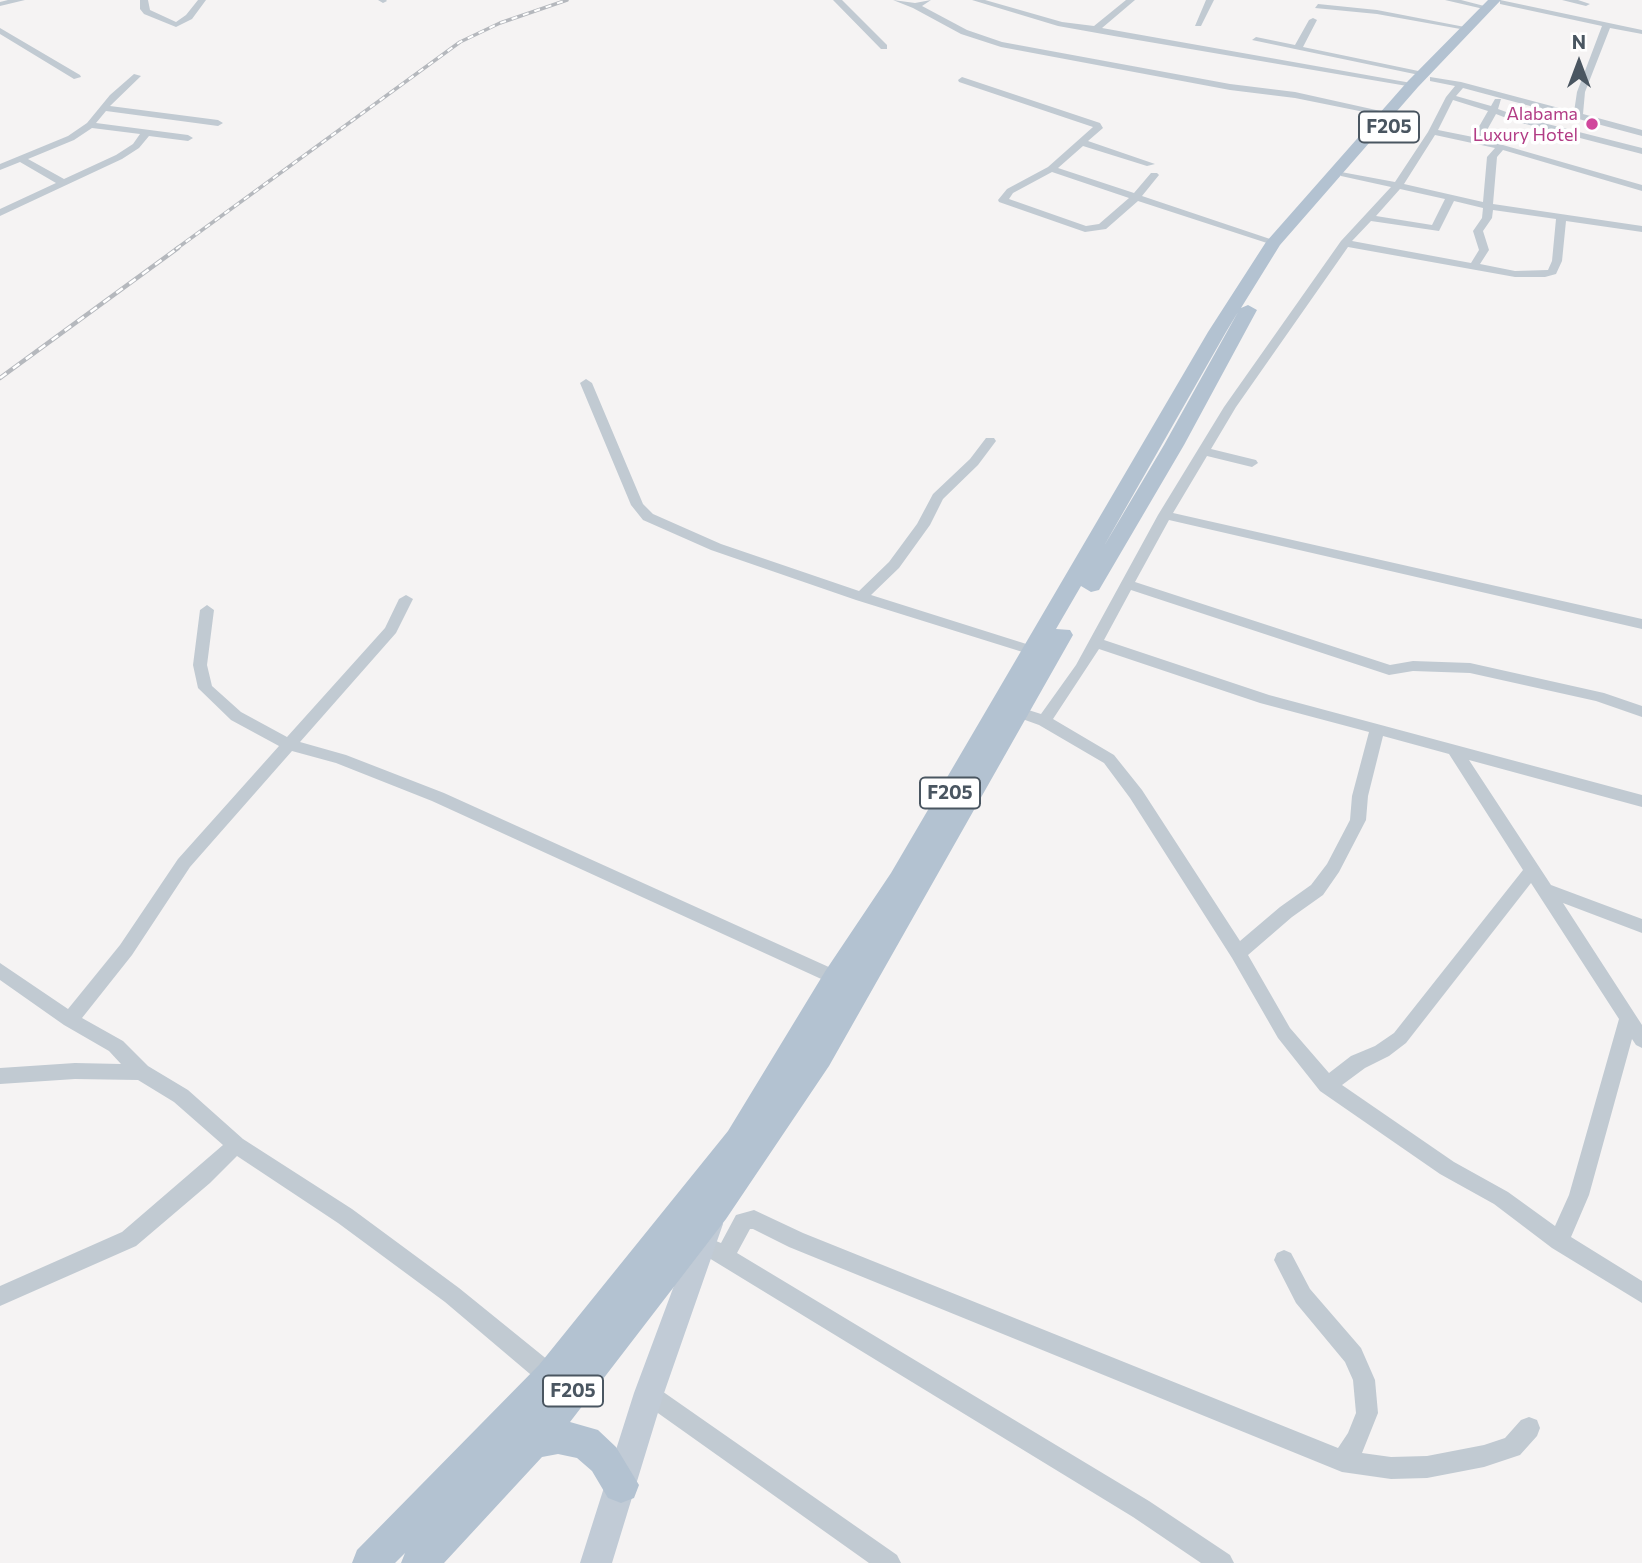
<!DOCTYPE html>
<html>
<head>
<meta charset="utf-8">
<style>
  body { margin:0 }
  #map { position:relative; width:1642px; height:1563px; overflow:hidden; background:#f5f3f3; font-family:Commissioner,sans-serif }
  canvas { display:block }
  .north { position:absolute; left:1544px; top:28px; width:70px; height:70px; -webkit-text-stroke:5px #fff; paint-order:stroke; rotate:0deg; font-size:19px; font-weight:700; line-height:28px; text-align:center; color:#4a5661 }
  .north::after { content:''; display:block; margin:auto; width:24px; height:32px; background:#4a5661; clip-path:polygon(50% 0,100% 100%,50% 72%,0 100%) }
</style>
</head>
<body>
<div id="map">
<canvas width="1642" height="1563"></canvas>
<div class="north">N</div>
</div>
<script>
const ctx = document.querySelector('canvas').getContext('2d');
ctx.lineJoin = 'round';
function poly(rows) {
  const path = new Path2D();
  for (const r of rows) {
    path.moveTo(r[0], r[1]);
    for (let i = 2; i < r.length; i += 2) path.lineTo(r[i], r[i + 1]);
  }
  return path;
}
function fillPath(path, color) {
  ctx.fillStyle = color;
  ctx.fill(path, 'evenodd');
}
function strokePath(path, color, width, dash) {
  ctx.strokeStyle = color;
  ctx.lineWidth = width;
  ctx.lineCap = dash ? 'butt' : 'round';
  ctx.setLineDash(dash || []);
  ctx.stroke(path);
}
function label(font, color, halo, rows, align = 'center') {
  ctx.font = font + ' Commissioner,sans-serif';
  ctx.lineWidth = 7;
  ctx.setLineDash([]);
  ctx.textBaseline = 'middle';
  ctx.strokeStyle = halo;
  ctx.fillStyle = color;
  for (const [text, x, y, turn = 0] of rows) {
    ctx.save();
    ctx.translate(x, y);
    ctx.rotate((+turn || 0) * Math.PI / 180);
    ctx.textAlign = isNaN(turn) ? turn : align;
    if (halo) ctx.strokeText(text, 0, 0);
    ctx.fillText(text, 0, 0);
    ctx.restore();
  }
}
const street = poly([
  [8,0,25,0,0,6,0,2,8,0],
  [140,0,148,0,150,10,176,22,186,15,198,0,206,0,192,19,176,27,144,14,140,9,140,0],
  [378,0,386,0,387,1,383,3,378,0],
  [833,0,842,0,887,45,887,49,881,49,833,0],
  [893,0,915,3,931,0,922,6,967,30,1002,42,1230,84,1295,92,1394,114,1389,117,1295,98,1230,90,1001,47,961,34,913,8,893,0],
  [972,0,985,0,1062,22,1094,26,1126,0,1135,0,1102,28,1417,84,1413,87,1114,36,1058,26,972,0],
  [1206,0,1214,0,1201,26,1195,26,1206,0],
  [1445,0,1461,0,1492,8,1488,10,1445,0],
  [1500,0,1642,30,1642,34,1610,28,1585,92,1583,114,1642,130,1642,136,1463,88,1456,96,1491,106,1495,99,1501,99,1498,109,1520,117,1642,148,1642,154,1514,121,1496,114,1482,139,1642,185,1642,191,1503,150,1497,157,1493,204,1642,226,1642,232,1566,221,1562,261,1556,274,1545,277,1515,277,1348,247,1236,407,1211,449,1256,460,1258,463,1252,467,1207,456,1173,513,1642,619,1642,629,1169,520,1135,582,1390,665,1413,661,1470,663,1604,693,1642,706,1642,717,1596,701,1470,673,1413,671,1389,675,1131,590,1104,640,1269,695,1642,795,1642,807,1469,760,1551,885,1642,919,1642,933,1563,903,1642,1025,1642,1048,1636,1045,1632,1039,1589,1195,1571,1237,1642,1281,1642,1303,1552,1248,1494,1204,1440,1174,1320,1091,1278,1038,1232,958,1130,798,1104,763,1039,725,1014,716,1011,712,1019,707,1041,714,1076,665,1158,515,1224,407,1341,241,1391,187,1341,176,1341,172,1395,182,1428,132,1446,97,1455,86,1430,81,1430,77,1461,82,1574,112,1577,92,1602,26,1500,4,1500,0],
  [1453,100,1488,111,1473,137,1438,130,1453,100],
  [1435,135,1495,148,1487,157,1483,202,1404,184,1435,135],
  [1400,189,1445,199,1432,225,1376,216,1400,189],
  [1454,201,1483,208,1482,218,1473,231,1479,250,1471,263,1352,241,1371,221,1439,231,1454,201],
  [1493,210,1556,219,1552,261,1548,270,1515,271,1480,264,1489,250,1483,231,1492,218,1493,210],
  [1099,649,1260,703,1369,732,1352,796,1350,820,1327,864,1311,885,1280,907,1240,941,1142,790,1114,755,1053,719,1099,649],
  [1383,736,1449,754,1523,870,1394,1033,1375,1046,1351,1056,1329,1073,1290,1028,1248,955,1292,917,1323,895,1339,872,1366,820,1368,796,1383,736],
  [1531,883,1619,1019,1569,1195,1555,1226,1508,1192,1454,1162,1342,1085,1365,1068,1389,1056,1406,1043,1531,883],
  [1562,0,1578,0,1590,4,1586,6,1562,0],
  [1318,4,1377,10,1470,28,1466,30,1377,14,1315,8,1318,4],
  [1313,18,1317,20,1303,47,1428,73,1424,76,1252,40,1256,37,1295,45,1309,20,1313,18],
  [0,28,80,75,81,77,74,79,0,34,0,28],
  [134,74,141,76,110,106,218,120,223,123,218,126,106,111,96,123,188,135,193,138,188,141,149,136,139,148,122,159,0,216,0,209,56,183,20,162,0,170,0,164,68,136,87,123,110,95,134,74],
  [92,128,140,134,133,144,116,155,64,179,28,159,74,140,92,128],
  [962,77,1100,123,1103,128,1088,141,1155,164,1147,166,1083,146,1058,168,1134,193,1151,173,1157,173,1159,175,1142,196,1279,242,1270,244,1138,201,1106,229,1085,232,999,202,998,200,1007,189,1048,167,1093,127,959,82,958,80,962,77],
  [1052,172,1129,198,1099,224,1086,226,1009,199,1013,193,1052,172],
  [586,379,592,383,643,504,653,514,721,544,859,591,889,562,917,524,933,494,970,459,986,438,994,438,996,441,978,465,943,499,930,525,899,568,871,595,1039,648,1041,651,1039,654,1029,654,856,600,711,550,643,520,631,505,580,383,586,379],
  [406,595,413,599,396,633,300,742,346,755,444,793,842,973,845,978,842,983,836,985,830,983,432,801,336,763,292,751,190,867,132,955,82,1018,123,1041,148,1066,188,1090,243,1139,352,1209,459,1288,559,1369,562,1377,559,1385,551,1388,543,1385,445,1302,338,1223,237,1156,210,1183,136,1246,0,1306,0,1286,122,1232,223,1145,174,1102,138,1080,75,1079,0,1084,0,1068,75,1063,121,1064,109,1051,64,1025,0,980,0,963,68,1009,120,945,178,859,279,746,231,720,198,688,193,665,200,610,207,605,214,610,207,665,212,686,241,712,287,737,385,628,399,599,406,595],
  [754,1210,803,1233,1338,1448,1348,1433,1356,1413,1353,1380,1345,1362,1296,1303,1274,1260,1277,1253,1284,1250,1291,1253,1310,1289,1361,1348,1375,1380,1378,1413,1362,1453,1391,1457,1427,1456,1484,1445,1505,1438,1521,1420,1529,1417,1537,1420,1540,1428,1537,1436,1520,1455,1484,1467,1427,1478,1391,1479,1342,1472,789,1247,753,1229,750,1229,737,1253,1149,1501,1230,1555,1234,1563,1201,1563,1133,1517,709,1258,706,1251,709,1244,716,1241,721,1243,736,1215,754,1210],
  [649,1382,897,1555,901,1563,869,1563,641,1401,638,1393,641,1385,649,1382]
]);
const secondary = poly([
  [710,1212,720,1215,723,1224,664,1393,612,1563,580,1563,634,1393,697,1224,700,1215,710,1212]
]);
const primary = poly([
  [1488,0,1501,0,1418,87,1280,245,1241,308,1248,305,1257,310,1184,445,1099,590,1091,592,1081,586,1056,629,1070,630,1073,635,829,1066,726,1219,570,1422,598,1430,616,1447,639,1485,634,1498,621,1503,608,1498,592,1471,577,1458,558,1454,542,1457,444,1563,401,1563,405,1553,395,1563,352,1563,357,1550,539,1365,728,1131,826,970,891,873,1208,332,1266,242,1408,81,1488,0],
  [1238,312,1164,445,1104,546,1226,332,1238,312]
]);
const railFar1 = poly([
  [176,249,460,42,500,23,567,0]
]);
const rail = poly([
  [0,378,178,248]
]);
const markers = [
  [1592,124,7,"#d1479c"]
];
const farHotelnames = [
  ["Alabama",1578,114],
  ["Luxury Hotel",1578,135]
];
const shields = [
  [1389,127,60],
  [950,793,60],
  [573,1391,60]
];
const shieldNames = [
  ["F205",1389,127],
  ["F205",950,793],
  ["F205",573,1391]
];
fillPath(street, '#c1cad2');
fillPath(secondary, '#c1cbd6');
fillPath(primary, '#b3c2d1');
strokePath(railFar1, '#b5b8bd', 3.5);
strokePath(rail, '#b5b8bd', 4.5);
strokePath(railFar1, '#fff', 2, [6]);
strokePath(rail, '#fff', 2.5, [8]);
for (const [x, y, r, color] of markers) {
  const dot = new Path2D();
  dot.arc(x, y, r, 0, 2 * Math.PI);
  ctx.fillStyle = color;
  ctx.fill(dot);
  strokePath(dot, '#fff', 2.5);
}
label('18px', '#b23c85', '#fff', farHotelnames, 'right');
for (const [x, y, w] of shields) {
  const box = new Path2D();
  box.roundRect(x - w / 2, y - 15.5, w, 31, 5);
  ctx.fillStyle = '#fff';
  ctx.fill(box);
  strokePath(box, '#4a5661', 2);
}
label('bold 19px', '#4a5661', null, shieldNames);
</script>
</body>
</html>
